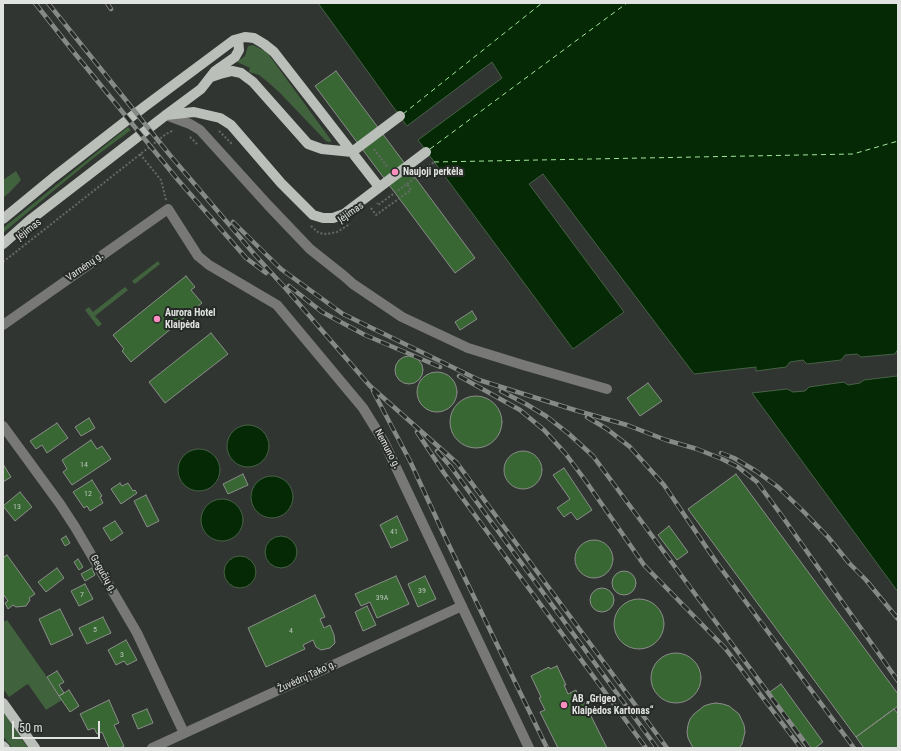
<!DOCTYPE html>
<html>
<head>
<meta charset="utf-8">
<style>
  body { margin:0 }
  #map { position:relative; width:901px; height:751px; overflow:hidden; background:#313531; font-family:"Roboto Condensed",sans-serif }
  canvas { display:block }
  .frame { position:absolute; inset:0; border:4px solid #e1e3e1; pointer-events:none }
  .scale { position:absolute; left:12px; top:721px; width:88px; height:18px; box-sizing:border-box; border:2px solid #e1e3e1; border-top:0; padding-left:5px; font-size:12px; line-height:14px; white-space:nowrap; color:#e1e3e1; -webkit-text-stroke:3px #272b27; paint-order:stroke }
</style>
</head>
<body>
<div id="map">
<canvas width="901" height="751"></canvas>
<div class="frame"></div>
<div class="scale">50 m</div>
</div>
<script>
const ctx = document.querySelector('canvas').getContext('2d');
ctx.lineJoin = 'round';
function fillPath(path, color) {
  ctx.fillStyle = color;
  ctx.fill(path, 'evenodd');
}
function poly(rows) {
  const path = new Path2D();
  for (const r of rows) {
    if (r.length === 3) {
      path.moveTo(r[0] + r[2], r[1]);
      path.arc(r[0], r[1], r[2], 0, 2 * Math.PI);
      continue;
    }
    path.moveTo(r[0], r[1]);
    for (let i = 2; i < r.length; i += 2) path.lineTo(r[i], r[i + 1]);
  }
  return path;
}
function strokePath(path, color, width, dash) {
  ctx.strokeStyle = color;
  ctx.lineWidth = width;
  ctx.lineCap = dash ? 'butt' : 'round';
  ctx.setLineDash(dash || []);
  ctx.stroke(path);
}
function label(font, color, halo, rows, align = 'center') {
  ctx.font = font + ' "Roboto Condensed",sans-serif';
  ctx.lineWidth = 4;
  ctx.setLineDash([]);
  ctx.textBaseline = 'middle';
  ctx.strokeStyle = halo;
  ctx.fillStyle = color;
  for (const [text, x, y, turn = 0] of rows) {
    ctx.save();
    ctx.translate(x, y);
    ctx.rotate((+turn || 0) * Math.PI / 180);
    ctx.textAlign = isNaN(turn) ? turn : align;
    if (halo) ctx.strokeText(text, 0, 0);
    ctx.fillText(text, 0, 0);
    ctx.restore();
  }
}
const green = poly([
  [253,45,265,51,269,55,331,140,331,142,329,142,326,141,280,93,269,83,259,75,249,72,250,68,237,62,245,56,248,46],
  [128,127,131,130,96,156,52,192,3,233,3,228],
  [16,171,21,180,10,192,3,198,3,180],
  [158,261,160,264,135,284,132,281],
  [125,287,128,290,95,316,102,324,98,327,85,310,89,307,93,312],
  [7,620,47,677,62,700,46,710,28,684,26,685,9,697,3,689,3,622],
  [3,712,4,713,28,748,12,748,3,736]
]);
const water = poly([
  [318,3,898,3,898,349,895,354,861,357,857,354,845,355,841,360,807,364,803,360,790,362,786,367,756,371,756,367,694,374,543,174,529,184,624,312,573,349,418,140,502,78,492,62,407,126,318,3],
  [897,376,898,376,898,592,752,393,787,389,793,392,805,391,809,387,844,382,848,385,860,383,864,380,897,376],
  [248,446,21],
  [199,470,21],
  [272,497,21],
  [222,520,21],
  [281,552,16],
  [240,572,16]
]);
const ferry = poly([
  [403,114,542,3],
  [430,149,627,3],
  [434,162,853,154,898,141]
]);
const building = poly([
  [336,71,475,258,455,273,315,86,336,71],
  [186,276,195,287,191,290,202,303,131,362,122,351,124,349,113,335,186,276],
  [472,311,477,319,460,330,455,322,472,311],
  [211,333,228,354,165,403,149,382,211,333],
  [409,370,14],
  [437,392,20],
  [648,383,662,401,640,416,627,398,648,383],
  [476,422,26],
  [89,418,95,428,81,436,75,427,89,418],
  [57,423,68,438,47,453,42,445,36,449,30,441,57,423],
  [91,440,97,449,102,446,111,459,72,485,63,472,67,469,62,460,91,440],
  [523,470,19],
  [3,464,11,477,3,482,3,464],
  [564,468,592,510,577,520,571,512,564,517,557,508,570,499,553,475,564,468],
  [243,474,248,485,228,494,223,484,243,474],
  [736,474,898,694,898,706,856,737,688,509,736,474],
  [92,480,102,496,100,497,103,503,90,511,87,506,84,508,73,492,92,480],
  [120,483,122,486,128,483,133,491,135,490,137,493,121,504,111,489,120,483],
  [20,492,32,507,15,521,3,506,20,492],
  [146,495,159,521,147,527,134,501,146,495],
  [397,516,408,540,391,548,380,525,397,516],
  [115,521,123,533,111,541,103,528,115,521],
  [669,526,688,552,677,560,658,535,669,526],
  [66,536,70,543,65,546,61,539,66,536],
  [594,559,19],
  [7,555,35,594,29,598,30,600,26,606,16,607,13,605,8,609,5,603,8,601,3,594,3,556,4,557,7,555],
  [78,559,83,567,79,570,74,562,78,559],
  [57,568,64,578,46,592,38,582,57,568],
  [92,568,95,575,85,581,81,574,92,568],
  [624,583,12],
  [396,576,409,604,377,618,370,602,361,606,355,594,396,576],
  [425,576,436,599,418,607,408,584,425,576],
  [85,584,93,599,79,606,71,591,85,584],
  [602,600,12],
  [315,595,325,617,320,619,324,628,330,625,334,635,335,643,330,648,321,650,316,647,313,640,303,645,305,649,266,667,248,628,315,595],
  [639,624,25],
  [367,606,376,625,363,631,355,612,367,606],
  [60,609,73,635,51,645,39,619,60,609],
  [103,617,111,633,87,644,79,628,103,617],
  [126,640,137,660,127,665,124,661,116,665,108,650,126,640],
  [676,678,25],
  [557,666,566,685,564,685,568,694,576,690,580,699,582,698,607,748,558,748,540,712,545,710,539,698,541,697,531,676,549,667,550,669,557,666],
  [57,671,64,682,59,685,64,693,59,696,47,677,57,671],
  [781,684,823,742,815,748,806,748,767,694,781,684],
  [69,690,79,706,70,712,59,696,69,690],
  [109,700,119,723,114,725,124,746,120,748,109,748,102,732,97,734,94,728,88,730,80,714,109,700],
  [716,703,723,704,729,706,739,714,744,725,745,732,742,744,739,748,693,748,688,738,687,732,688,725,690,719,694,714,704,706,710,704,716,703],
  [147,709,153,723,138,729,132,715,147,709],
  [894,709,898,714,898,748,864,748,856,737,894,709]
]);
const path = poly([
  [219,131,233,145],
  [190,137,198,145],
  [374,149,388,168],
  [140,154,161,180,166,200],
  [407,184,434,162],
  [371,208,376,215,411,190,407,184,378,205,377,203],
  [311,226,319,233,327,234,337,232,350,224],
  [3,262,166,134,174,130]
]);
const minor = poly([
  [166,115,190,124,200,130,268,205,310,249,344,276,353,284,402,317,468,348,523,365,607,389],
  [3,325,168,209,198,256,209,265,277,305,363,408,384,442,529,748],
  [3,426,60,504,75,527,137,633,184,733],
  [152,748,462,606]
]);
const major = poly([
  [211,77,220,74,232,71,241,73,253,82,308,144,322,149,352,152,400,116],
  [166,115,194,112,220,118,231,125,281,183,313,215,323,218,333,218,344,214,426,152],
  [3,219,54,177,144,107,234,40,245,37,254,38,264,44,274,52,379,187],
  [3,244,30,220,166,115,201,89,215,71,235,57,239,50,238,39],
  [3,703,35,748],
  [3,746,5,748]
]);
const rail = poly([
  [35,3,72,50,178,180,246,258,266,273],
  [48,3,169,154,255,255,287,290,370,386,457,463,667,748],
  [107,3,111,9],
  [233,222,281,269,343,314,479,380,578,411,627,425,666,440,697,449,722,459,738,467,757,482,782,516,898,681],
  [289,286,322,312,365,335,440,367],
  [459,376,520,410,544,430,565,453,585,480,644,565,725,648,801,748],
  [373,391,410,461,446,539,547,748],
  [501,391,526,404,546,416,569,434,593,456,809,748],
  [587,417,607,429,630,447,664,485,717,563,854,748],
  [417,432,444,473,646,748],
  [437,451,451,467,657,748],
  [721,453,734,458,756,471,778,487,804,512,828,537,849,563,866,580,898,619]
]);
const markers = [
  [395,172,4,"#fd8ec0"],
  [157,319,4,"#fd8ec0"],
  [564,705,4,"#fd8ec0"]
];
const numberNames = [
  ["14",84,465],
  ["12",88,494],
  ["13",17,507],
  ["41",394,532],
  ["39",422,591],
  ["7",82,595],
  ["39A",382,598],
  ["5",95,630],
  ["4",291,631],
  ["3",122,655]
];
const poiNames = [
  ["Naujoji perkėla",403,172],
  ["Aurora Hotel",165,313],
  ["Klaipėda",165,325],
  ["AB „Grigeo",572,699],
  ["Klaipėdos Kartonas“",572,711]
];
const streetNames = [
  ["Įėjimas",351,213,-35],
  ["Įėjimas",29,230,-38],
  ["Varnėnų g.",85,267,-35],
  ["Nemuno g.",387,449,62],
  ["Gegučių g.",103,574,60],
  ["Žuvėdrų Tako g.",307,677,-25]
];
fillPath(green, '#40623d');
fillPath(water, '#052904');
strokePath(water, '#476146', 1);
strokePath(ferry, '#a2e79b', 1, [5, 4]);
fillPath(building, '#386734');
strokePath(building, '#8a8e89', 1);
strokePath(path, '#666a66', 2, [2, 2]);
strokePath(minor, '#787977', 10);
strokePath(major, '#bbbfba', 10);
strokePath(rail, '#868a86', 4.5);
strokePath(rail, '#272b27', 3, [9]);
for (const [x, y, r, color] of markers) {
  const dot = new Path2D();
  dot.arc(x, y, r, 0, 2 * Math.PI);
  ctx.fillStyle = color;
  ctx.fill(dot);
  strokePath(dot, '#272b27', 1.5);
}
label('8px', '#b7c4b6', null, numberNames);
label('bold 10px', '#e1e3e1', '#272b27', poiNames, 'left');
label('10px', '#e1e3e1', '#272b27', streetNames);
</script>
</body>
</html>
